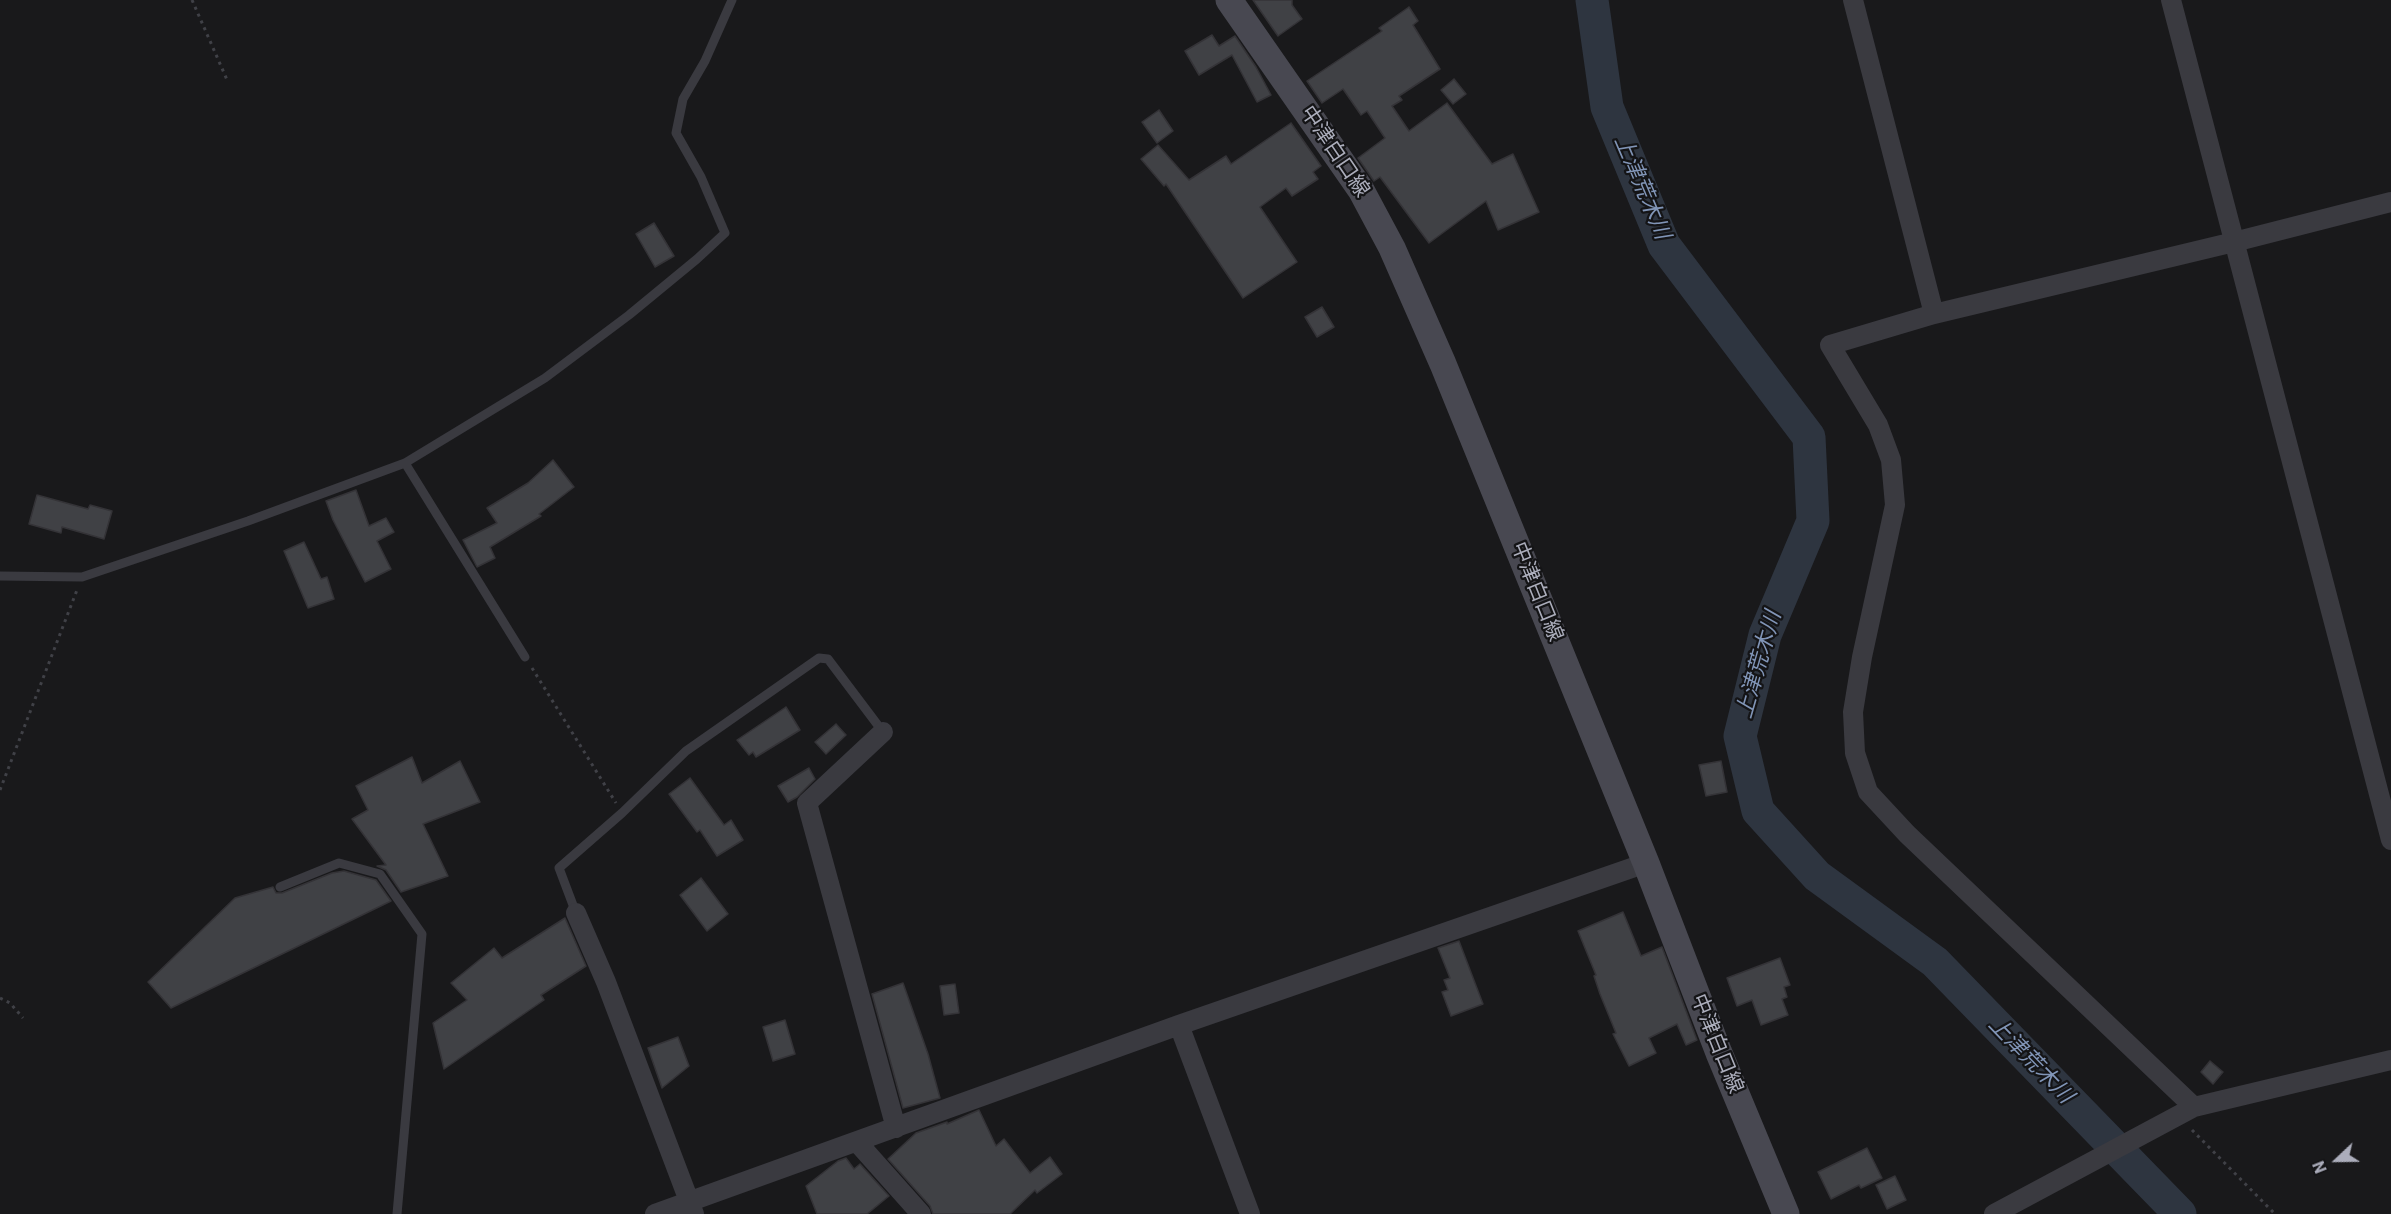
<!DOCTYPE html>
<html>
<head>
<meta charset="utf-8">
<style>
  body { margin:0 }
  #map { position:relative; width:2391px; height:1214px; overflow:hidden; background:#19191b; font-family:Roboto,sans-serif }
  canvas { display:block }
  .north { position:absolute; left:2307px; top:1130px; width:60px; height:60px; -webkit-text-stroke:4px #141416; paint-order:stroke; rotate:248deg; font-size:16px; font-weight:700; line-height:24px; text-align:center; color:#abadbb }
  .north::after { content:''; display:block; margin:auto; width:21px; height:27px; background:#abadbb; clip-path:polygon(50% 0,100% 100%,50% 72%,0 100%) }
</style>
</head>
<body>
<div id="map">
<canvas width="2391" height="1214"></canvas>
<div class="north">N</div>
</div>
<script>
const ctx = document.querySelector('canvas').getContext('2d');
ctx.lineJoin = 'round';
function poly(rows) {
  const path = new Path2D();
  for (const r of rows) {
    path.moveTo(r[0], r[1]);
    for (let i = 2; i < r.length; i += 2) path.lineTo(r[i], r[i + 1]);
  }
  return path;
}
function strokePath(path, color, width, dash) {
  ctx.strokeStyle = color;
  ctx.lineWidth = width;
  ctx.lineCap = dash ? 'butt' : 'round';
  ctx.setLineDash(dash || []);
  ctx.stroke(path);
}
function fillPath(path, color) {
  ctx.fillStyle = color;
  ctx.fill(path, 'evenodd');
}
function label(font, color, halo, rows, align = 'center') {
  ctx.font = font + ' Roboto,"Noto Sans JP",sans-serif';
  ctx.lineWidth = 4.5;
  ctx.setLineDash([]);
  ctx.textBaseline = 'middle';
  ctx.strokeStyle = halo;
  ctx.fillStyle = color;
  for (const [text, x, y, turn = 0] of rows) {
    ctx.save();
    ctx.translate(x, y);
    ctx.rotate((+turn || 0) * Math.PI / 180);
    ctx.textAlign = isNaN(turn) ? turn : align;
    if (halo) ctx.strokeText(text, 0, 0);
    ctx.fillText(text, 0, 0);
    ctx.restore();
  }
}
const river = poly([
  [1592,0,1607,107,1664,245,1809,437,1813,521,1765,635,1740,736,1758,811,1817,876,1935,962,2180,1214]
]);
const building = poly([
  [1253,0,1292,0,1292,5,1302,19,1278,36,1253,0],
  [1409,7,1418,21,1413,25,1440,69,1399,96,1402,100,1392,106,1409,131,1447,103,1492,164,1513,154,1539,212,1498,230,1486,201,1429,243,1380,177,1374,181,1358,158,1385,138,1367,111,1361,115,1343,89,1322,103,1307,81,1382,31,1379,28,1409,7],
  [1212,35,1219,46,1235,36,1256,67,1271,95,1257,102,1232,55,1199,75,1185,51,1212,35],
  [1454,79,1466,94,1453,104,1441,90,1454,79],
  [1159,110,1173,131,1157,143,1142,122,1159,110],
  [1291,123,1321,166,1313,172,1318,179,1292,196,1286,188,1260,207,1297,262,1243,298,1166,184,1164,186,1141,159,1158,145,1189,180,1226,156,1231,164,1291,123],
  [654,223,674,256,655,267,636,234,654,223],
  [1322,307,1334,327,1317,337,1305,317,1322,307],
  [553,460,574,487,539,514,541,516,490,547,495,558,477,567,463,540,497,523,487,508,528,483,553,460],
  [356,490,369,526,386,518,394,532,377,541,391,569,365,582,333,520,326,501,356,490],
  [37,495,88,509,90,505,112,511,104,539,62,527,61,533,29,524,37,495],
  [304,542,321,579,327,577,334,599,308,608,284,551,304,542],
  [786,707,800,730,756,757,753,752,749,755,737,740,786,707],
  [836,724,846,735,826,754,815,742,836,724],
  [412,757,422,783,460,761,480,802,423,824,448,876,401,892,386,870,377,866,386,865,352,819,368,810,356,786,412,757],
  [1721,761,1727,792,1706,796,1699,765,1721,761],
  [809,768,815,779,797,797,788,802,778,786,809,768],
  [690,778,724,825,731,820,743,840,717,856,700,830,697,832,669,794,690,778],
  [344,871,376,880,391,901,171,1008,148,982,235,898,273,887,276,893,282,893,332,873,344,871],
  [701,878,728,914,707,931,680,895,701,878],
  [1623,912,1641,956,1662,947,1697,1040,1686,1045,1677,1024,1649,1038,1656,1053,1629,1066,1613,1034,1616,1033,1600,994,1594,976,1596,975,1578,931,1623,912],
  [565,918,586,966,541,995,544,1000,444,1069,433,1023,467,1000,451,983,494,948,502,958,565,918],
  [1459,941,1483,1004,1451,1016,1442,992,1448,990,1444,980,1450,978,1438,948,1459,941],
  [1780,958,1790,985,1784,987,1787,997,1782,999,1788,1015,1761,1025,1752,1000,1737,1006,1727,978,1780,958],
  [903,983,928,1054,940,1098,903,1108,872,994,903,983],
  [955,984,959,1013,944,1015,940,986,955,984],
  [785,1020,795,1054,773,1061,763,1027,785,1020],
  [678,1037,689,1066,662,1088,648,1048,678,1037],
  [2210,1061,2223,1072,2213,1084,2201,1072,2210,1061],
  [979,1110,996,1146,1004,1139,1030,1173,1050,1157,1062,1174,1037,1193,1035,1190,1010,1214,933,1214,930,1206,888,1159,916,1133,947,1122,947,1124,979,1110],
  [1867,1148,1882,1178,1861,1188,1859,1185,1831,1199,1818,1172,1867,1148],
  [846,1158,854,1169,860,1164,889,1196,867,1214,817,1214,806,1186,838,1161,846,1158],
  [1895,1176,1906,1200,1887,1209,1876,1185,1895,1176]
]);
const path = poly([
  [192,0,228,82],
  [532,668,616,803],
  [0,790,77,590],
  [0,998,10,1003,23,1018],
  [2192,1130,2275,1214]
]);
const service = poly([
  [405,463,525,657],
  [0,576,82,577,248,521,405,463,545,378,629,315,697,259,725,233,701,177,676,133,683,99,705,61,732,0],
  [280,887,339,863,380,874,422,934,397,1214],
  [576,913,559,868,622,813,686,751,819,658,828,659,883,732]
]);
const minor = poly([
  [1853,0,1934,314],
  [2171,0,2391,840],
  [883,732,807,803,896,1128],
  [576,913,606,982,694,1214],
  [1179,1025,1250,1214],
  [2194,1107,1907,834,1868,792,1855,753,1853,712,1862,657,1895,505,1891,460,1878,425,1830,345,1934,314,2234,242,2391,202],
  [857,1142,921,1214],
  [655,1214,1179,1025,1646,863],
  [1994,1214,2194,1107,2391,1060]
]);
const secondary = poly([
  [1229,0,1361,190,1392,248,1443,364,1646,863,1719,1053,1786,1214]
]);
const streetNames = [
  ["中津白口線",1334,152,56],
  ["中津白口線",1536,592,68],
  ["中津白口線",1716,1044,68]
];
const waterNames = [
  ["上津荒木川",1641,188,67],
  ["上津荒木川",1760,665,-74],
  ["上津荒木川",2030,1061,46]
];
strokePath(river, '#2e3540', 33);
fillPath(building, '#404145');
strokePath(building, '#343337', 1.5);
strokePath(path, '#404147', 3, [3, 4.5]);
strokePath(service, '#3a3a40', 9);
strokePath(minor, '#3a3a40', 20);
strokePath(secondary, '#484851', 27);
label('21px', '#abadbb', '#141416', streetNames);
label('italic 22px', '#8195b7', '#141416', waterNames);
</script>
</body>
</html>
